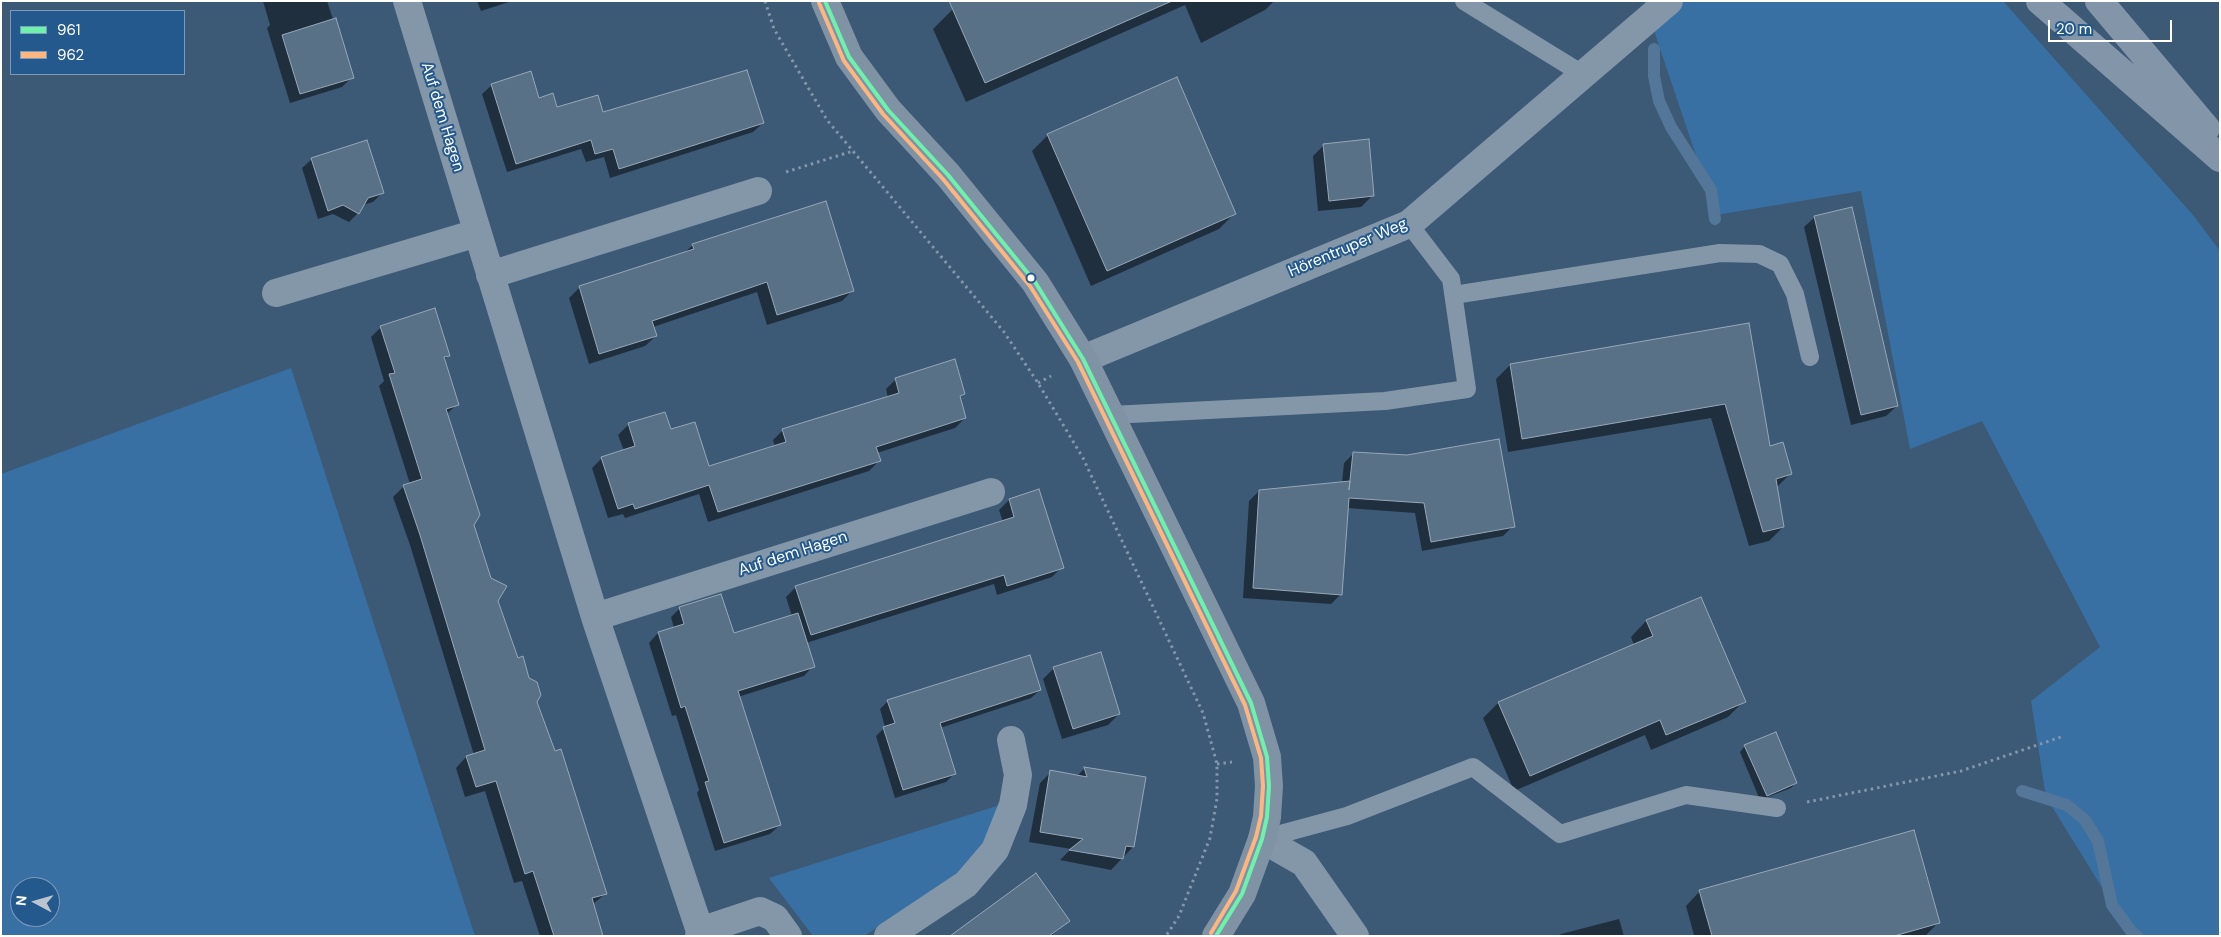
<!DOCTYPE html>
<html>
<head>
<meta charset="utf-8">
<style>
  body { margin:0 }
  #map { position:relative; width:2221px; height:937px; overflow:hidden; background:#3c5975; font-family:"DM Sans",sans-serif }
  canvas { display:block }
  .frame { position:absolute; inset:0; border:2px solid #fff; pointer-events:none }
  .legend { position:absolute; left:10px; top:10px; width:175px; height:65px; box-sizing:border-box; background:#24598d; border:1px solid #7c9bbb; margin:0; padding:6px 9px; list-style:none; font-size:15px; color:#fff }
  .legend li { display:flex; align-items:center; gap:10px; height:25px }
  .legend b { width:25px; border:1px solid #7c9bbb }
  .north { position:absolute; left:10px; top:877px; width:50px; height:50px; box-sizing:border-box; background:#24598d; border:1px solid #7c9bbb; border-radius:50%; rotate:276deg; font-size:14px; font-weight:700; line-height:20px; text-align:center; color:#fff }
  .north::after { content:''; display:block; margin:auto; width:18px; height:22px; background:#bbc5cf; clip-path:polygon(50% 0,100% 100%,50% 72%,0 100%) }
  .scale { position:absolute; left:2048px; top:20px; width:124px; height:22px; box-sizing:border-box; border:2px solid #fff; border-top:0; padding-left:6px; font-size:15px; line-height:18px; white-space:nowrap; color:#fff; -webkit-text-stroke:4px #24598d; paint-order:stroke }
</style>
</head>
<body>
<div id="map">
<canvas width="2221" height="937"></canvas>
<div class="frame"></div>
<ul class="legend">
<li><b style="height:6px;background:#6df2ae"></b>961</li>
<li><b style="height:6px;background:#ffb580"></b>962</li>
</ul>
<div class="north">N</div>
<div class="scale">20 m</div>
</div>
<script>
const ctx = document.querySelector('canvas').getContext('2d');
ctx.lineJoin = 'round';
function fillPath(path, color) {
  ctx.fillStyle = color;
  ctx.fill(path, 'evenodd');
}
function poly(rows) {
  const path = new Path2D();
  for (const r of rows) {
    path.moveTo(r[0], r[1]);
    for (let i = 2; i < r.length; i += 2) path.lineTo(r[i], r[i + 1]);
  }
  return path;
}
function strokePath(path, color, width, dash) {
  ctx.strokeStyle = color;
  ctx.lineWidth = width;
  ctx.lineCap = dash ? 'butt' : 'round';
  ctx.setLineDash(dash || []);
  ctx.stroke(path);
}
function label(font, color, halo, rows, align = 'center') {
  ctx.font = font + ' "DM Sans",sans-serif';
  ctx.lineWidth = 4;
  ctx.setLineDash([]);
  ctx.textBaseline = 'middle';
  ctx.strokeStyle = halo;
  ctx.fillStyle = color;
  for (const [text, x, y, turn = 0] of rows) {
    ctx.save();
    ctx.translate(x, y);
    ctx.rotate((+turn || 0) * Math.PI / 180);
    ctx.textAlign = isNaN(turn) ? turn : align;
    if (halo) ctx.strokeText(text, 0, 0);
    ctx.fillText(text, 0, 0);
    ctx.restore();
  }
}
const green = poly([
  [1644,1,2003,1,2193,215,2220,251,2220,936,2132,936,2046,797,2031,701,2100,647,1982,421,1910,449,1861,191,1716,215],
  [291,368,475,936,1,936,1,474],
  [20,887,50,887,50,917,20,917],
  [1003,804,982,845,955,877,864,936,813,936,769,878]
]);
const shadow = poly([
  [263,1,327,1,352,77,342,87,290,103,267,28,270,25],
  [477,1,512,1,481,11],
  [971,1,1274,1,1265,10,1201,43,1185,5,966,102,933,29,953,9],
  [492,85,538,99,556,108,602,114,763,123,753,132,610,178,604,157,586,162,581,149,507,172,482,94],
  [1048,135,1235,213,1219,229,1091,286,1032,151],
  [1324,145,1372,196,1361,207,1318,211,1313,156],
  [312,159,382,193,373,202,363,205,358,213,349,222,333,214,318,219,302,168],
  [1815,217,1897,406,1886,416,1851,425,1804,227],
  [693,245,853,290,842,301,767,325,757,292,653,327,656,336,645,346,589,364,569,298,580,287,684,253],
  [1748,324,1769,448,1791,473,1776,488,1783,527,1769,541,1749,546,1711,418,1508,452,1496,379,1510,365],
  [381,327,449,355,444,360,457,404,446,415,472,525,517,659,536,702,605,894,592,905,602,936,540,936,522,881,514,883,485,791,465,797,456,768,466,757,474,755,410,545,393,497,404,486,410,484,379,386,384,381,371,337],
  [896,379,964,394,959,398,965,418,955,428,877,453,879,461,869,471,708,522,699,494,625,518,623,514,608,518,592,468,602,458,624,451,618,435,628,425,664,413,670,431,708,468,775,447,773,440,783,430,888,398,886,389],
  [1354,453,1513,526,1503,536,1422,551,1415,513,1347,508,1341,594,1331,604,1243,598,1249,501,1259,491,1342,483,1344,463],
  [1009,500,1062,567,1052,577,997,595,994,584,806,643,813,666,804,676,738,697,780,825,770,834,715,851,697,793,699,790,676,715,672,716,649,643,658,633,674,628,671,617,680,608,733,634,792,616,786,597,796,587,1003,522,999,510],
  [1700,599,1744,701,1728,717,1651,750,1645,735,1514,791,1483,718,1498,703,1634,645,1631,637,1646,621],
  [1054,668,1119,714,1108,725,1062,739,1043,679],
  [1040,690,1031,698,940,728,955,773,946,782,895,798,876,736,885,727,880,709,888,701],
  [1745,746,1796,783,1791,788,1760,800,1740,752],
  [1085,768,1145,778,1133,847,1111,870,1060,860,1071,849,1029,842,1040,783,1051,772,1077,776],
  [1700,891,1938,923,1925,936,1692,936,1694,935,1686,906],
  [1619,919,1624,936,1559,936,1561,934],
  [1068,921,1051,936,951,936]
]);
const stream = poly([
  [1654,49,1654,76,1659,101,1671,127,1711,190,1715,219],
  [2022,791,2067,805,2085,820,2098,841,2112,905,2131,931,2137,936]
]);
const building = poly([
  [949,1,1172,1,985,83,949,1],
  [336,18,354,78,300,94,282,35,336,18],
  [747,70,764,123,619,169,613,149,595,154,591,140,516,164,491,84,531,71,539,98,553,93,557,107,598,95,603,112,747,70],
  [1177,77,1236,214,1107,271,1047,134,1177,77],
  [1369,139,1374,196,1329,201,1323,144,1369,139],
  [367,140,384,193,368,198,359,214,343,205,328,211,311,158,367,140],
  [826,201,854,291,777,315,767,282,652,321,657,336,599,354,579,286,694,249,692,244,826,201],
  [1852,207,1898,406,1861,415,1814,216,1852,207],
  [435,308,450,356,444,357,459,405,446,409,480,515,474,525,491,578,507,586,498,601,518,658,523,656,529,678,537,682,541,695,537,702,555,751,561,749,592,847,607,894,592,898,603,936,554,936,533,871,525,874,496,781,476,787,466,756,485,750,420,535,403,485,422,479,389,374,395,373,380,326,435,308],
  [1749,323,1770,446,1783,442,1792,474,1776,479,1784,527,1763,532,1725,404,1522,439,1510,364,1749,323],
  [955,359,965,394,960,396,966,418,876,447,881,461,718,512,709,485,635,509,633,504,618,509,601,457,635,446,628,423,665,412,671,429,695,422,709,466,786,442,782,429,899,393,895,378,955,359],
  [1499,439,1515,527,1431,542,1424,503,1349,498,1342,595,1253,588,1259,490,1350,481,1349,490,1353,452,1407,455,1499,439],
  [1039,489,1064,568,1007,586,1004,575,811,635,795,586,1014,517,1009,499,1039,489],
  [721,594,734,633,798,613,815,667,738,691,781,825,724,843,705,782,709,781,685,706,681,708,658,632,684,624,679,607,721,594],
  [1701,597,1746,702,1666,735,1660,720,1530,776,1498,702,1653,636,1646,620,1701,597],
  [1101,652,1120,714,1073,729,1053,667,1101,652],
  [1030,655,1041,690,940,723,956,774,903,790,883,727,895,723,887,700,1030,655],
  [1776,732,1797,783,1767,796,1744,745,1776,732],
  [1084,767,1146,777,1134,847,1126,846,1123,859,1069,850,1083,839,1040,832,1050,770,1087,777,1084,767],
  [1914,830,1940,923,1894,936,1712,936,1699,890,1914,830],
  [1036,873,1070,921,1049,936,950,936,1036,873]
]);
const path = poly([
  [765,1,774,29,827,120,1004,332,1038,383,1083,458,1203,713,1217,764,1217,799,1210,838,1179,916,1166,936],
  [786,172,853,151],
  [1038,383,1051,376],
  [1217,764,1232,762],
  [1807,802,1961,771,2061,737]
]);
const service = poly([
  [1464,1,1584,75],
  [1454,295,1720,253,1759,254,1780,264,1795,294,1810,357],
  [1111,415,1385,401,1467,389,1451,279,1409,224],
  [1262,839,1347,816,1473,767,1560,834,1686,795,1777,808]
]);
const minor = poly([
  [407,1,595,617,700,931],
  [490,275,758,191],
  [276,293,477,233],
  [1083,359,1409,224,1669,1],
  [595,617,991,492],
  [1262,839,1304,863,1355,936],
  [699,936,700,931,760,911,775,918,788,936],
  [888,936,966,884,995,850,1013,805,1018,775,1011,740]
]);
const secondary = poly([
  [825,1,849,57,888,110,948,175,1035,282,1083,359,1251,703,1267,757,1269,786,1267,817,1262,839,1242,894,1216,936]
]);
const motorway = poly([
  [2040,1,2220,158],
  [2099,1,2206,128]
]);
const bus1 = poly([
  [825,1,849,57,888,110,948,175,1035,282,1083,359,1251,703,1267,757,1269,786,1267,817,1262,839,1242,894,1216,936]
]);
const bus2 = poly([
  [819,3,844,61,883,114,943,179,1030,286,1078,362,1245,705,1261,758,1263,786,1261,816,1256,837,1236,891,1211,933]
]);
const markers = [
  [1031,278,4.5,"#fff"]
];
const streetNames = [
  ["Auf dem Hagen",442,117,73],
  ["Hörentruper Weg",1348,248,-23],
  ["Auf dem Hagen",793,554,-18]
];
fillPath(green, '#3970a3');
fillPath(shadow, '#0007');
strokePath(stream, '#537699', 12);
fillPath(building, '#597187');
strokePath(building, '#97a8b8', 1);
strokePath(path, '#8397a9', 3, [2.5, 4]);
strokePath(service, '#8397a9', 18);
strokePath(minor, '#8397a9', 28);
strokePath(secondary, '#7f93a5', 28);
strokePath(motorway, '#8395a8', 28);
strokePath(bus1, '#6df2ae', 4);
strokePath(bus2, '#ffb580', 4);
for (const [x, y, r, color] of markers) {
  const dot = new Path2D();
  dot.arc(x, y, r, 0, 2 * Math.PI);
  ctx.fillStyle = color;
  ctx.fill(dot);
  strokePath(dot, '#24598d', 2);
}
label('16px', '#fff', '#24598d', streetNames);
</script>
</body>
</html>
